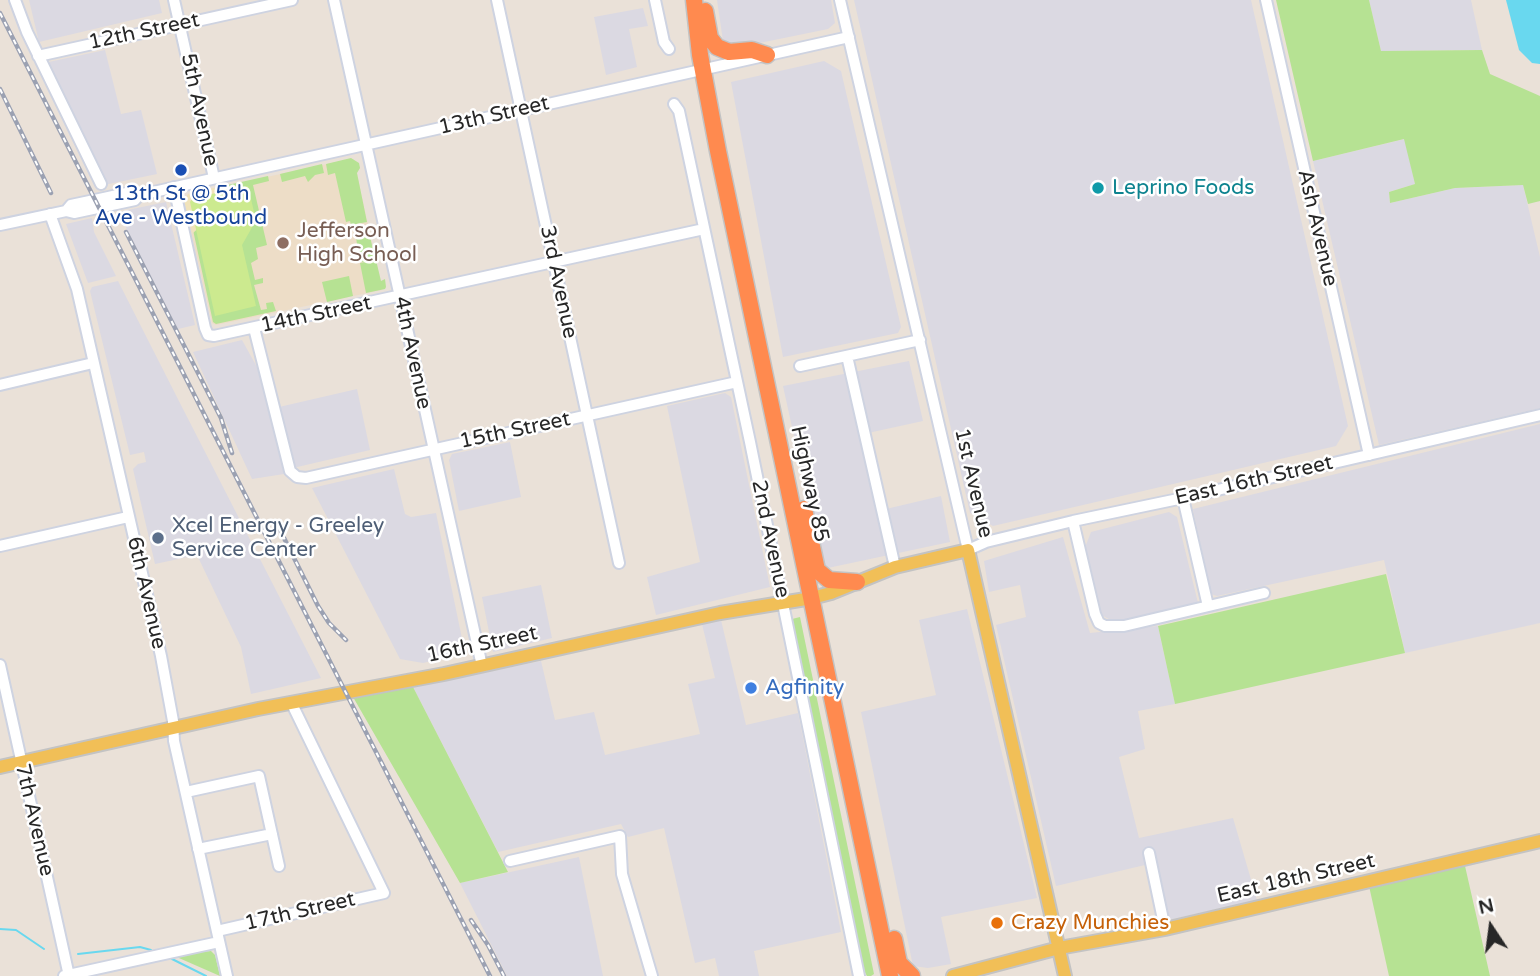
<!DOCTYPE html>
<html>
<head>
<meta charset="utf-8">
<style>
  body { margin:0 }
  #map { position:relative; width:1540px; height:976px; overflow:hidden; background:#eae1d8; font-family:"Varela Round",sans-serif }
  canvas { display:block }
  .north { position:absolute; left:1456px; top:892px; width:70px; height:70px; -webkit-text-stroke:5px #fff; paint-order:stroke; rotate:347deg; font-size:19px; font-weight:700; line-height:28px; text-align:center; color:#272727 }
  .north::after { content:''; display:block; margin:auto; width:24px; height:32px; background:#272727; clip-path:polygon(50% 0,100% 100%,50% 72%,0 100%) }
</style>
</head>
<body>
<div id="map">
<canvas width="1540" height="976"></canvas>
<div class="north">N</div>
</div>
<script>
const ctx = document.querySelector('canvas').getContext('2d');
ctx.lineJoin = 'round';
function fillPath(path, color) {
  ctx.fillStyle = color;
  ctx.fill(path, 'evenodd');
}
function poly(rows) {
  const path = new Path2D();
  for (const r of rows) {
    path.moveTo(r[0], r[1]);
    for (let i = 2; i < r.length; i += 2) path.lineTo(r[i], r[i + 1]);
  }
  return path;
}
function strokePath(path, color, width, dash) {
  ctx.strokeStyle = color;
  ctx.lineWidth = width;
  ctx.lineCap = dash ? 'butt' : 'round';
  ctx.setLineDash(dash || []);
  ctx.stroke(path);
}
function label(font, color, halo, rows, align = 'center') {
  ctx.font = font + ' "Varela Round",sans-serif';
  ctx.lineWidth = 5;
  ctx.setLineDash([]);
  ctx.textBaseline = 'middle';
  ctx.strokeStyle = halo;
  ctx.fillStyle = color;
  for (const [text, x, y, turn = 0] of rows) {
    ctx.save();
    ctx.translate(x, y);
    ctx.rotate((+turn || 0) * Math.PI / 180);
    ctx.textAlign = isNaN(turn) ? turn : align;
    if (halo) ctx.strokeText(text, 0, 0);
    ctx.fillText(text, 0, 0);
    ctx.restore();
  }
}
const industrial = poly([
  [29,0,159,0,162,13,39,42],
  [717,0,831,0,835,23,828,29,740,47,723,41],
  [854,0,1251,0,1348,426,1336,446,993,526,970,513],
  [1369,0,1471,0,1482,50,1381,51],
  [643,8,648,26,629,29,637,67,606,75,594,17],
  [105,50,121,114,141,110,157,174,104,185,44,63],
  [824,61,841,71,901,327,898,333,783,357,731,82],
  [1405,139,1415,184,1389,192,1390,203,1455,188,1523,185,1540,257,1540,408,1379,445,1313,161],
  [166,202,195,325,178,329,118,212],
  [92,218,94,232,116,276,88,283,66,224],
  [118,281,183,409,321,678,251,694,241,647,197,555,155,564,133,469,138,464,146,462,144,452,130,455,90,291,92,287],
  [242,340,263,378,284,474,252,479,193,352],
  [909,361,923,421,868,433,886,509,941,496,950,542,823,569,783,386],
  [357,389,370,450,293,468,279,407],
  [725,393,731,397,770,587,656,615,647,577,700,562,667,406],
  [1540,424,1540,623,1405,653,1384,560,1217,596,1211,594,1193,509],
  [510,442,521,497,459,511,449,460,452,454],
  [394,469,405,514,411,517,436,513,465,653,423,663,400,659,312,488],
  [1169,512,1177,517,1198,603,1114,622,1100,614,1084,550,1091,532],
  [1063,537,1090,633,1158,626,1175,704,1138,711,1145,749,1119,757,1139,838,1233,818,1257,900,1160,922,1145,865,1056,886,996,625,1026,617,1020,585,989,592,984,561],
  [541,585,552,638,493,652,482,597],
  [967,609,1037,898,941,917,951,964,928,968,913,966,861,712,936,695,919,620],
  [721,620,746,725,798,713,841,932,754,951,759,976,719,976,715,958,695,963,664,828,628,837,621,824,498,852,413,687,541,661,555,720,594,712,605,755,700,734,688,684,715,678,702,624],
  [579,857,603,976,507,976,460,883]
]);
const education = poly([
  [350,159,354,160,382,290,216,325,212,323,184,201,188,194]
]);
const green = poly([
  [1276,0,1369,0,1381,51,1482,50,1490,74,1540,96,1540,201,1528,204,1523,185,1455,188,1390,203,1389,192,1415,184,1404,139,1313,161],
  [351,158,359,163,360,168,357,173,367,222,351,225,350,221,346,222,335,173,328,175,326,164],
  [322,164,324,173,315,175,308,182,305,176,282,182,280,174],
  [268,176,269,181,253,185,267,245,256,248,258,259,251,263,255,280,263,278,263,283,254,285,261,310,267,309,266,303,273,302,276,311,216,324,213,322,193,230,229,201,223,186],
  [368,227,375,259,363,262,359,260,355,229],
  [376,260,381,281,385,279,386,287,385,289,366,293,360,263],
  [349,276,353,296,327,302,322,282],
  [1386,574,1405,653,1175,704,1158,626],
  [800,617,874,974,871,976,867,976,863,969,792,619],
  [413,687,508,872,460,883,353,697],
  [1465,866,1490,976,1389,976,1369,886],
  [211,951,215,955,220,976,172,955]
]);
const sand = poly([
  [223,186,229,201,193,233,184,201,188,194]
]);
const pitch = poly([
  [248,186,254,212,254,224,242,245,256,306,215,316,190,202,193,198]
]);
const water = poly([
  [1506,0,1540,0,1540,64,1532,63,1519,50]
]);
const stream = poly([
  [0,929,16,930,44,949],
  [78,954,140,947,151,950],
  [172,959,206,976]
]);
const minor = poly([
  [15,0,27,32,101,184],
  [174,0,214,178],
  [334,0,482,666],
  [497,0,619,563],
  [655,0,664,42,669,49],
  [840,0,968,550,986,542,1073,521,1183,498,1540,415],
  [1266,0,1369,455],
  [38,56,292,0],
  [674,104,679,111,750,442,859,976],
  [174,187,205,328,208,335,214,336,704,229],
  [66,211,71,205,104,198,131,192,139,195],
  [50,214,77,289,161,656,173,721,174,741,227,976],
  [0,225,66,211,74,213,135,200,139,195,149,193,849,37],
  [254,328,290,471,297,477,306,478,737,382],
  [847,356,895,567],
  [800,366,920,340],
  [0,385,93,363],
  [1183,498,1208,606],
  [1073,521,1095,614,1099,623,1105,626,1124,626,1264,593],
  [0,546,128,517],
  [0,665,69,976],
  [186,792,259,776,279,866],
  [198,849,272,834],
  [1149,853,1165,929],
  [510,861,620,836,622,874,652,976],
  [217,931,384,893,291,702],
  [64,976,219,942]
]);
const major = poly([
  [0,767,258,709,444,674,720,613,812,598,831,593,895,567,968,550,1065,976],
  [953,976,1059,948,1165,929,1540,841]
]);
const highway = poly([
  [694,0,700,55,718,151,890,976],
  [705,11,710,38,717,47,729,52,752,50,767,55],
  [804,509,817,570,829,580,857,582],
  [894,939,899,963,912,976]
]);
const rail = poly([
  [0,13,490,976],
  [0,89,51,193],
  [126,232,221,418,232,453],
  [278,526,318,606,329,623,346,640],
  [471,920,488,945,504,976]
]);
const markers = [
  [181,170,7,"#1a4fb4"],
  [1098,188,7,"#0f9aa8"],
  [283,243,7,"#8d6e63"],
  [158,538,7,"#5c6f8a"],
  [751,688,7,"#3f7fe0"],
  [997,923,7,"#e8710a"]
];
const streetNames = [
  ["12th Street",144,32,-12],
  ["5th Avenue",199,110,78],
  ["13th Street",494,116,-13],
  ["Ash Avenue",1317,228,77],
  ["3rd Avenue",558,282,78],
  ["14th Street",316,315,-12],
  ["4th Avenue",412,353,78],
  ["15th Street",515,431,-12],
  ["East 16th Street",1254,481,-13],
  ["1st Avenue",973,483,77],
  ["Highway 85",809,484,78],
  ["2nd Avenue",770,539,78],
  ["6th Avenue",146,593,77],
  ["16th Street",482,645,-12],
  ["7th Avenue",34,820,77],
  ["East 18th Street",1296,879,-13],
  ["17th Street",300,912,-13]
];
const cultureNames = [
  ["Leprino Foods",1112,188]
];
const transitNames = [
  ["13th St @ 5th",181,194],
  ["Ave - Westbound",181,218]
];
const educationNames = [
  ["Jefferson",297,231],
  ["High School",297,255]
];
const serviceNames = [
  ["Xcel Energy - Greeley",172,526],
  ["Service Center",172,550]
];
const shopNames = [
  ["Agfinity",765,688]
];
const foodNames = [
  ["Crazy Munchies",1011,923]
];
fillPath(industrial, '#dbd9e2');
fillPath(education, '#edddc7');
fillPath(green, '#b6e293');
fillPath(sand, '#f1e3ba');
fillPath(pitch, '#ccea8f');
fillPath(water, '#69d8ef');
strokePath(stream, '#69d8ef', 2);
strokePath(minor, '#ced3e1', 14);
strokePath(major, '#c3c3c3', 16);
strokePath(highway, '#c3c3c3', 19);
strokePath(minor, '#fff', 10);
strokePath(major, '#f1bf57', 12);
strokePath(highway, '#ff8a4f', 16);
strokePath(rail, '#9ba1b2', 4.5);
strokePath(rail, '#fff', 2, [5]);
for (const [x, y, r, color] of markers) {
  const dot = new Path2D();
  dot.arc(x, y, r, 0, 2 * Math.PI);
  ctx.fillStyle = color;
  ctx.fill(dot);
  strokePath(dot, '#fff', 2.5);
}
label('21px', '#272727', '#fff', streetNames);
label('21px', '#0d838f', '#fff', cultureNames, 'left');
label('21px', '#164399', '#fff', transitNames);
label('21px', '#785e54', '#fff', educationNames, 'left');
label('21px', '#4e5e75', '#fff', serviceNames, 'left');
label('21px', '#366cbe', '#fff', shopNames, 'left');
label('21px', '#c56008', '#fff', foodNames, 'left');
</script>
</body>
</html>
